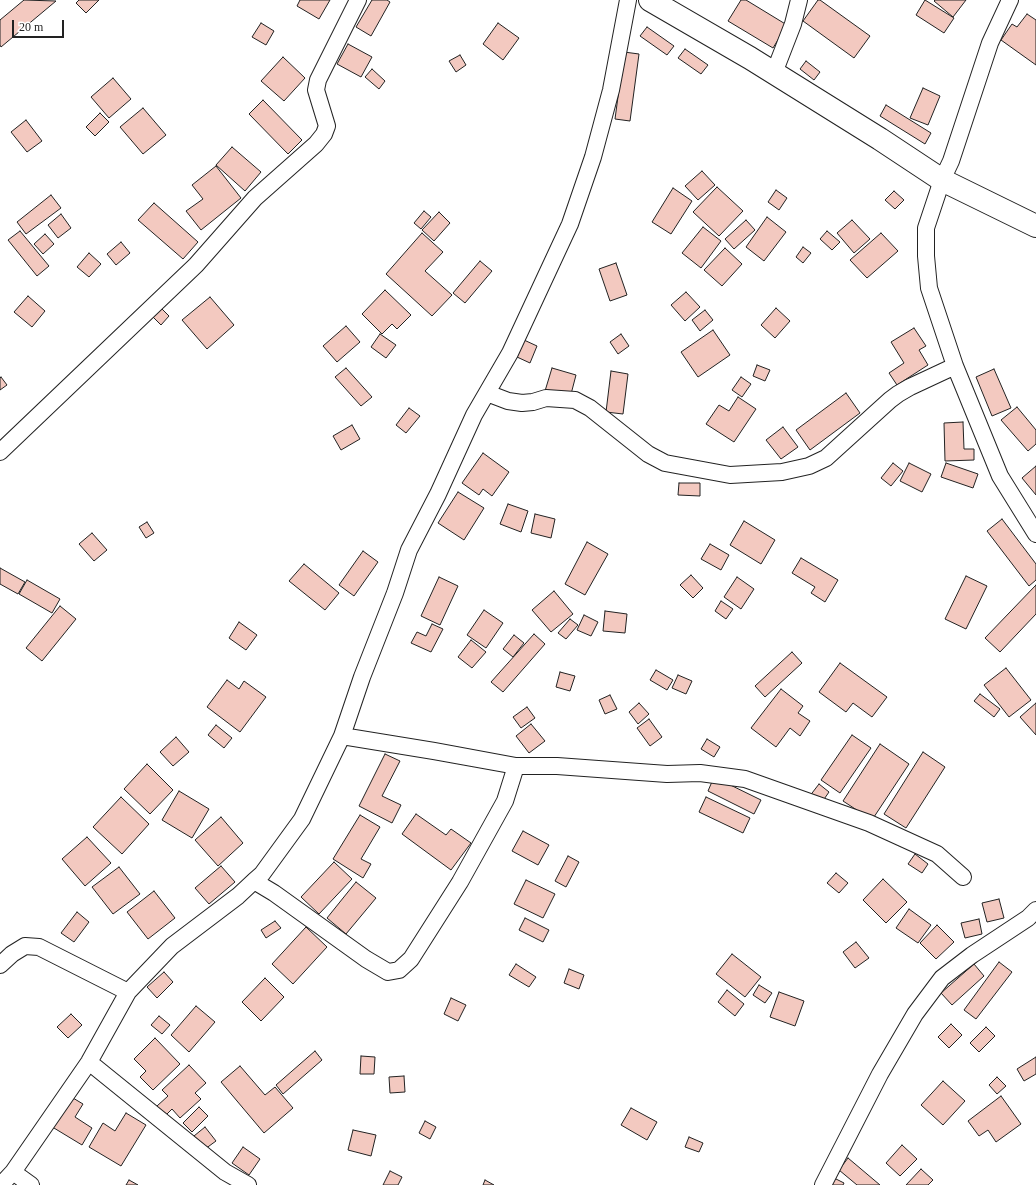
<!DOCTYPE html>
<html>
<head>
<meta charset="utf-8">
<style>
  body { margin:0 }
  #map { position:relative; width:1036px; height:1185px; overflow:hidden; background:#fff; font-family:"Times New Roman",serif }
  canvas { display:block }
  .scale { position:absolute; left:12px; top:20px; width:52px; height:18px; box-sizing:border-box; border:2px solid #222; border-top:0; padding-left:5px; font-size:12px; line-height:14px; white-space:nowrap; color:#222; -webkit-text-stroke:3px #fff; paint-order:stroke }
</style>
</head>
<body>
<div id="map">
<canvas width="1036" height="1185"></canvas>
<div class="scale">20 m</div>
</div>
<script>
const ctx = document.querySelector('canvas').getContext('2d');
ctx.lineJoin = 'round';
function fillPath(path, color) {
  ctx.fillStyle = color;
  ctx.fill(path, 'evenodd');
}
function poly(rows) {
  const path = new Path2D();
  for (const r of rows) {
    path.moveTo(r[0], r[1]);
    for (let i = 2; i < r.length; i += 2) path.lineTo(r[i], r[i + 1]);
  }
  return path;
}
function strokePath(path, color, width, dash) {
  ctx.strokeStyle = color;
  ctx.lineWidth = width;
  ctx.lineCap = dash ? 'butt' : 'round';
  ctx.setLineDash(dash || []);
  ctx.stroke(path);
}
const building = poly([
  [24,0,56,1,1,47,0,45,0,20,24,0],
  [79,0,99,0,86,13,76,3,79,0],
  [300,0,330,0,319,19,297,6,300,0],
  [372,0,387,0,390,2,371,36,356,27,372,0],
  [741,0,746,0,787,25,773,48,728,21,741,0],
  [818,0,820,0,870,36,854,58,803,21,818,0],
  [925,0,954,18,944,33,916,15,925,0],
  [935,0,966,0,953,17,934,1,935,0],
  [1027,14,1036,20,1036,65,1001,40,1012,24,1017,27,1027,14],
  [261,23,274,31,266,45,252,37,261,23],
  [498,23,519,38,503,60,483,44,498,23],
  [647,27,674,46,667,55,640,36,647,27],
  [348,44,372,57,361,77,337,64,348,44],
  [685,49,708,65,701,74,678,58,685,49],
  [624,52,639,54,630,121,615,119,624,52],
  [460,55,466,65,456,72,449,61,460,55],
  [283,57,305,78,284,101,261,81,283,57],
  [806,61,820,72,814,80,800,69,806,61],
  [372,69,385,81,379,89,365,77,372,69],
  [113,78,131,99,109,118,91,97,113,78],
  [923,88,940,96,928,125,910,118,923,88],
  [263,100,302,140,288,154,249,114,263,100],
  [886,105,931,133,925,144,880,116,886,105],
  [143,108,166,135,143,154,120,127,143,108],
  [100,113,109,122,95,136,86,127,100,113],
  [26,120,42,141,27,152,11,132,26,120],
  [232,147,261,172,245,191,216,165,232,147],
  [216,166,241,198,201,230,186,211,203,199,192,185,216,166],
  [702,171,715,185,698,200,685,186,702,171],
  [717,187,743,211,719,236,693,212,717,187],
  [673,188,692,201,671,234,652,222,673,188],
  [776,190,787,198,779,210,768,202,776,190],
  [894,191,904,200,895,209,885,200,894,191],
  [51,195,61,208,26,234,17,222,51,195],
  [154,203,198,242,183,259,138,220,154,203],
  [424,211,431,217,421,229,414,223,424,211],
  [439,212,450,223,434,241,422,230,439,212],
  [61,214,71,228,58,238,48,225,61,214],
  [767,217,786,232,764,261,746,247,767,217],
  [746,220,755,230,734,249,725,239,746,220],
  [852,220,870,239,854,253,837,233,852,220],
  [703,227,721,241,701,268,682,253,703,227],
  [20,231,49,266,37,276,8,240,20,231],
  [827,231,840,242,832,250,820,239,827,231],
  [422,233,443,252,425,271,452,295,432,316,386,274,422,233],
  [881,233,898,251,867,278,850,260,881,233],
  [45,234,54,244,43,254,34,244,45,234],
  [121,242,130,253,116,265,107,254,121,242],
  [803,247,811,253,803,263,796,257,803,247],
  [725,248,742,264,722,286,704,270,725,248],
  [89,253,101,264,89,277,77,267,89,253],
  [480,261,492,271,465,303,453,293,480,261],
  [616,263,627,295,610,301,599,269,616,263],
  [385,290,411,315,397,329,392,324,382,334,362,314,385,290],
  [686,292,700,307,685,321,671,305,686,292],
  [28,296,45,311,32,327,14,312,28,296],
  [210,297,234,325,207,349,182,320,210,297],
  [160,307,169,316,161,325,152,316,160,307],
  [776,308,790,321,775,338,761,325,776,308],
  [705,310,713,320,700,331,692,320,705,310],
  [346,326,360,342,337,362,323,346,346,326],
  [914,328,926,346,919,350,928,365,897,385,889,373,904,363,891,342,914,328],
  [713,330,730,355,698,377,681,352,713,330],
  [380,334,396,345,386,358,371,347,380,334],
  [621,334,629,346,618,354,610,342,621,334],
  [524,340,537,346,530,363,517,357,524,340],
  [757,365,770,370,765,381,753,376,757,365],
  [346,368,372,397,361,406,335,377,346,368],
  [552,368,576,375,570,398,545,391,552,368],
  [994,369,1011,408,992,416,976,377,994,369],
  [611,371,628,374,623,414,606,412,611,371],
  [1,377,7,385,0,390,0,378,1,377],
  [741,377,751,384,742,397,732,390,741,377],
  [846,393,860,413,810,450,796,430,846,393],
  [738,397,756,409,734,442,706,424,719,405,729,411,738,397],
  [1017,407,1036,430,1036,444,1028,451,1001,420,1017,407],
  [409,408,420,416,406,433,396,425,409,408],
  [963,422,964,449,974,449,974,460,945,461,944,423,963,422],
  [352,425,360,439,341,450,333,436,352,425],
  [783,427,798,447,781,459,766,440,783,427],
  [483,453,509,472,492,496,483,489,479,495,462,483,483,453],
  [893,463,903,471,891,486,881,478,893,463],
  [909,463,931,474,922,492,900,481,909,463],
  [946,463,978,474,973,488,941,477,946,463],
  [1036,466,1036,495,1022,478,1036,466],
  [679,483,700,483,700,496,678,495,679,483],
  [458,492,484,508,464,540,438,523,458,492],
  [508,504,528,511,521,532,500,524,508,504],
  [535,514,555,519,551,538,531,533,535,514],
  [1002,519,1036,564,1036,580,1029,586,987,531,1002,519],
  [744,521,775,540,761,564,730,545,744,521],
  [147,522,154,533,146,538,139,527,147,522],
  [92,533,107,550,94,561,79,544,92,533],
  [587,542,608,554,585,595,565,584,587,542],
  [710,544,729,555,721,570,701,559,710,544],
  [363,551,378,562,354,596,339,585,363,551],
  [801,558,838,580,825,602,811,593,815,587,792,573,801,558],
  [304,564,339,593,325,610,289,581,304,564],
  [0,568,25,582,18,594,0,584,0,568],
  [691,575,703,588,693,598,680,585,691,575],
  [966,576,987,586,966,629,945,619,966,576],
  [439,577,458,586,440,625,421,616,439,577],
  [737,577,754,589,741,609,724,597,737,577],
  [27,580,60,599,52,613,19,594,27,580],
  [1036,585,1036,614,1000,652,985,638,1036,585],
  [554,591,573,614,551,632,532,610,554,591],
  [721,601,733,609,726,619,715,611,721,601],
  [60,606,76,619,42,661,26,648,60,606],
  [484,610,503,623,486,648,467,635,484,610],
  [605,611,627,614,625,633,603,631,605,611],
  [584,615,598,622,591,636,577,630,584,615],
  [570,619,578,625,566,639,558,633,570,619],
  [239,622,257,635,246,650,229,638,239,622],
  [432,624,443,629,431,652,411,643,417,632,426,636,432,624],
  [534,634,545,644,503,692,491,682,534,634],
  [514,635,524,643,513,657,503,649,514,635],
  [471,640,486,652,472,668,458,657,471,640],
  [792,652,802,663,765,697,755,686,792,652],
  [840,663,887,697,872,717,853,703,846,712,819,692,840,663],
  [1006,668,1031,700,1009,717,984,685,1006,668],
  [656,670,673,680,667,690,650,680,656,670],
  [560,672,575,676,570,691,556,687,560,672],
  [678,675,692,681,686,694,672,688,678,675],
  [227,680,239,689,244,681,266,697,240,732,207,707,227,680],
  [781,689,803,706,798,713,810,721,800,736,790,728,776,747,751,728,781,689],
  [980,694,1000,709,994,717,974,701,980,694],
  [610,695,617,709,605,714,599,700,610,695],
  [639,703,649,714,638,724,629,712,639,703],
  [1036,703,1036,735,1020,717,1036,703],
  [527,707,535,718,521,728,513,717,527,707],
  [649,719,662,737,650,746,637,728,649,719],
  [531,724,545,741,529,753,516,736,531,724],
  [216,725,232,738,224,748,208,735,216,725],
  [852,735,871,748,840,793,821,780,852,735],
  [176,737,189,752,173,766,160,752,176,737],
  [707,739,720,747,714,757,701,749,707,739],
  [880,744,909,764,872,820,843,801,880,744],
  [923,752,945,767,906,828,884,814,923,752],
  [385,754,400,761,382,796,401,805,392,823,359,806,385,754],
  [147,764,173,790,150,814,124,789,147,764],
  [714,777,761,800,754,814,708,791,714,777],
  [819,784,829,792,820,805,809,797,819,784],
  [179,791,209,809,192,838,162,820,179,791],
  [121,797,149,824,122,854,93,827,121,797],
  [706,797,750,818,743,833,699,812,706,797],
  [416,814,446,835,451,829,471,843,451,870,402,834,416,814],
  [360,815,380,827,361,859,371,864,363,878,333,859,360,815],
  [221,817,243,843,218,866,195,840,221,817],
  [523,831,549,845,538,865,512,851,523,831],
  [87,837,111,863,85,886,62,859,87,837],
  [915,854,928,864,922,873,908,864,915,854],
  [568,856,579,862,566,887,555,881,568,856],
  [334,862,352,879,319,914,301,897,334,862],
  [221,866,235,882,209,904,195,888,221,866],
  [119,867,140,894,113,914,92,887,119,867],
  [836,873,848,883,839,893,827,883,836,873],
  [883,879,907,902,886,923,863,900,883,879],
  [526,880,555,894,543,918,514,904,526,880],
  [356,882,376,898,346,934,327,918,356,882],
  [154,891,175,918,148,939,127,912,154,891],
  [999,899,1004,918,987,922,982,903,999,899],
  [909,909,931,925,918,943,896,928,909,909],
  [77,912,89,922,74,942,61,933,77,912],
  [525,918,549,930,543,942,519,930,525,918],
  [979,919,982,934,965,938,961,923,979,919],
  [275,921,281,928,266,938,261,930,275,921],
  [937,925,954,942,936,959,920,943,937,925],
  [306,927,327,947,293,984,272,964,306,927],
  [856,942,869,958,855,968,843,952,856,942],
  [732,954,761,977,745,997,716,974,732,954],
  [999,962,1012,972,976,1019,964,1010,999,962],
  [516,964,536,977,529,987,509,975,516,964],
  [974,964,984,976,952,1005,941,993,974,964],
  [569,969,584,975,579,989,564,983,569,969],
  [164,972,173,982,157,998,147,987,164,972],
  [265,978,284,997,261,1021,242,1002,265,978],
  [759,985,772,993,765,1003,753,995,759,985],
  [727,990,744,1004,735,1016,718,1002,727,990],
  [779,992,804,1001,795,1026,770,1017,779,992],
  [451,998,466,1005,458,1021,444,1014,451,998],
  [196,1006,215,1022,189,1052,171,1035,196,1006],
  [71,1014,82,1025,68,1038,57,1027,71,1014],
  [159,1016,170,1025,162,1034,151,1025,159,1016],
  [951,1024,962,1035,949,1048,938,1037,951,1024],
  [986,1027,995,1036,979,1052,970,1043,986,1027],
  [155,1038,180,1064,153,1090,140,1077,146,1071,134,1059,155,1038],
  [315,1051,322,1060,283,1094,276,1085,315,1051],
  [361,1056,375,1057,374,1074,360,1074,361,1056],
  [1036,1057,1036,1074,1024,1081,1017,1069,1036,1057],
  [189,1065,206,1083,195,1093,201,1099,180,1118,172,1109,165,1116,157,1106,168,1096,162,1090,189,1065],
  [240,1066,265,1095,275,1087,293,1108,264,1133,221,1082,240,1066],
  [404,1076,405,1092,390,1093,389,1077,404,1076],
  [997,1077,1006,1086,997,1094,989,1085,997,1077],
  [943,1081,965,1101,943,1125,921,1105,943,1081],
  [68,1095,83,1104,75,1117,92,1128,82,1145,49,1125,68,1095],
  [1001,1096,1021,1124,996,1142,988,1130,979,1136,968,1121,1001,1096],
  [199,1107,208,1116,192,1132,183,1123,199,1107],
  [631,1108,657,1122,647,1140,621,1125,631,1108],
  [126,1113,146,1125,121,1166,89,1147,103,1123,115,1131,126,1113],
  [425,1121,436,1127,430,1139,419,1133,425,1121],
  [205,1127,216,1141,205,1149,194,1136,205,1127],
  [353,1130,376,1135,371,1156,348,1150,353,1130],
  [689,1137,703,1143,699,1152,685,1147,689,1137],
  [902,1145,917,1159,900,1176,886,1163,902,1145],
  [243,1147,260,1159,249,1175,232,1163,243,1147],
  [848,1158,880,1185,857,1185,839,1170,848,1158],
  [921,1169,933,1180,928,1185,906,1185,921,1169],
  [390,1171,402,1177,398,1185,383,1185,390,1171],
  [834,1178,844,1183,843,1185,829,1185,834,1178],
  [129,1180,138,1185,126,1185,129,1180],
  [485,1180,494,1185,483,1185,485,1180]
]);
const street = poly([
  [1010,0,990,43,951,161,942,180,926,228,926,256,929,288,955,366,1000,476,1036,534],
  [774,73,793,24,799,0],
  [487,393,508,401,522,403,533,402,546,398,575,400,590,408,648,454,665,463,730,475,782,472,809,466,826,458,890,400,898,394,910,387,955,366],
  [0,452,196,265,255,198,316,144,324,134,327,126,316,90,318,80,358,0],
  [342,736,434,751,516,766,557,766,667,774,700,773,745,779,869,823,937,854,963,877],
  [254,881,274,893,366,959,388,972,399,970,411,959,460,882,505,801,516,766],
  [0,965,12,954,25,946,39,947,128,992],
  [89,1062,225,1172,248,1185],
  [13,1172,31,1185],
  [1,1185,13,1172,89,1062,128,992,172,946,238,896,254,881,262,874,302,819,342,736,362,677,395,593,409,550,438,494,474,415,510,353,570,224,593,157,611,90,628,0],
  [823,1185,880,1074,915,1014,942,978,972,955,1028,918,1036,910]
]);
const secondary = poly([
  [650,0,750,58,880,139,942,180,1036,226]
]);
fillPath(building, '#f3c9c0');
strokePath(building, '#222', 1);
strokePath(street, '#222', 18);
strokePath(secondary, '#222', 24);
strokePath(street, '#fff', 16);
strokePath(secondary, '#fff', 22);
</script>
</body>
</html>
